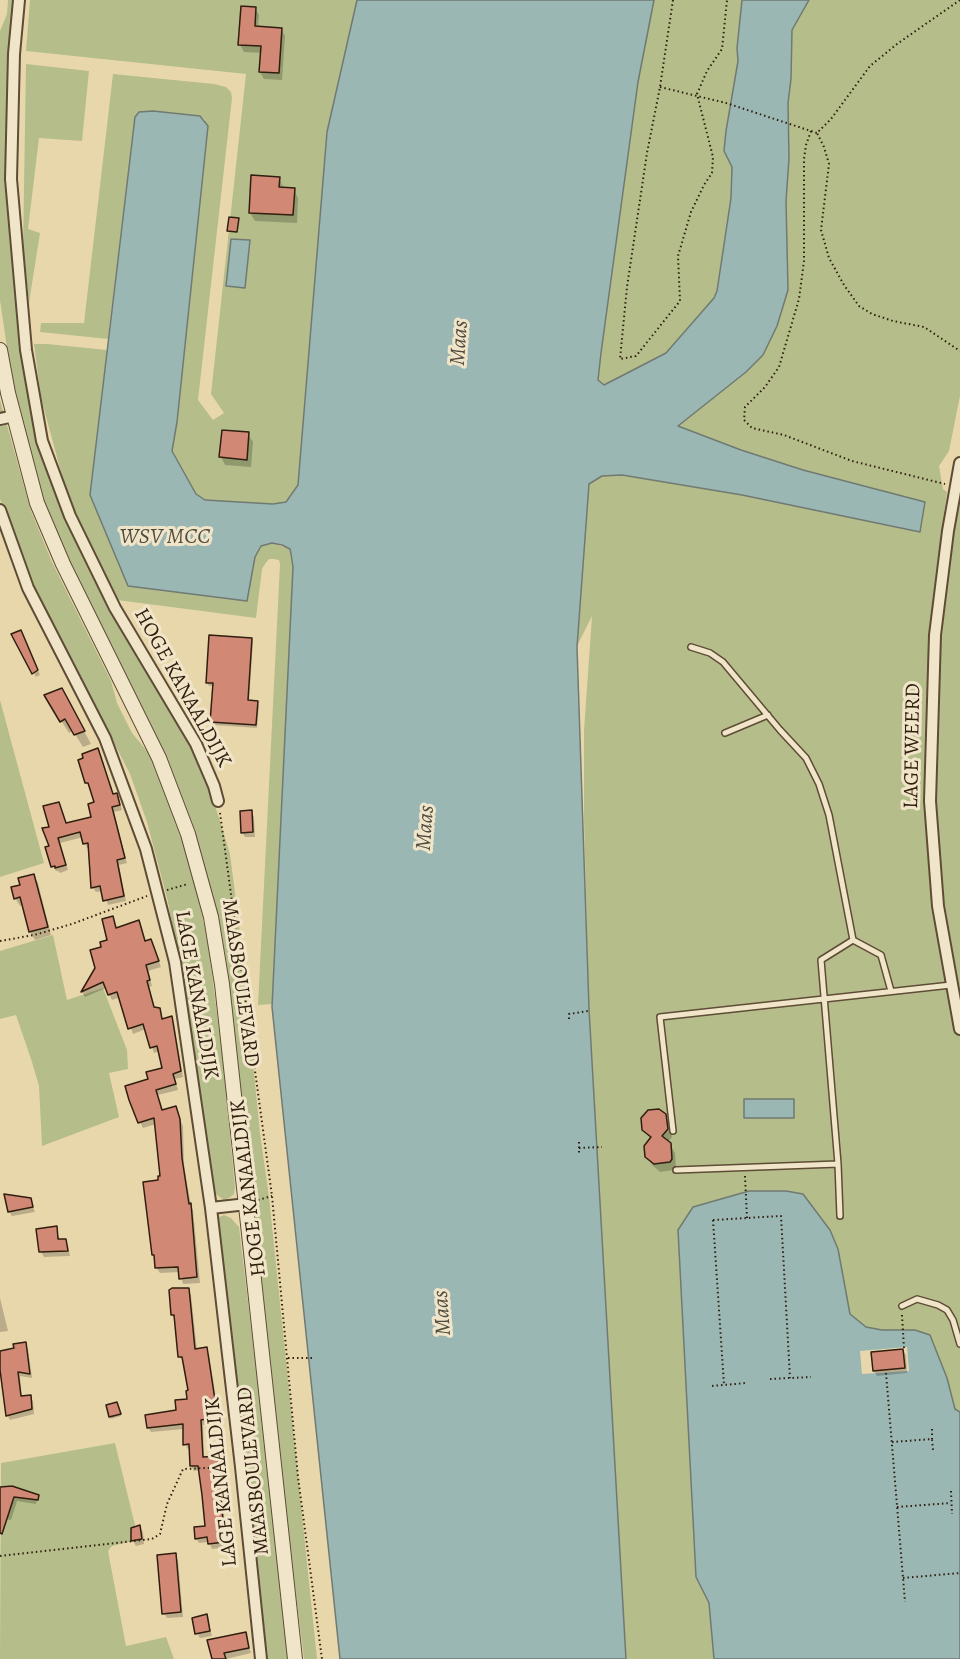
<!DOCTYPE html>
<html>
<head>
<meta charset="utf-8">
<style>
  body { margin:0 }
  canvas { display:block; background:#e9d7ac }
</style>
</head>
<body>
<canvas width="960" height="1659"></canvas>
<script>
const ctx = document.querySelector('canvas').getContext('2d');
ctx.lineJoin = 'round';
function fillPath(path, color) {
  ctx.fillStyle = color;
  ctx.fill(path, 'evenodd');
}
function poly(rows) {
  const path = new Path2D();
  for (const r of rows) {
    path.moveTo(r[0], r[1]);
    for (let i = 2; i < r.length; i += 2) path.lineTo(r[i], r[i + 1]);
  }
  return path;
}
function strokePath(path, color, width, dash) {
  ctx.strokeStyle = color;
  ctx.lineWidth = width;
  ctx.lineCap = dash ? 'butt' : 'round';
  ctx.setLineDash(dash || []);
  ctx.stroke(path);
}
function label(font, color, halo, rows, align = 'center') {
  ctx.font = font + ' Alegreya,serif';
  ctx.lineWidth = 6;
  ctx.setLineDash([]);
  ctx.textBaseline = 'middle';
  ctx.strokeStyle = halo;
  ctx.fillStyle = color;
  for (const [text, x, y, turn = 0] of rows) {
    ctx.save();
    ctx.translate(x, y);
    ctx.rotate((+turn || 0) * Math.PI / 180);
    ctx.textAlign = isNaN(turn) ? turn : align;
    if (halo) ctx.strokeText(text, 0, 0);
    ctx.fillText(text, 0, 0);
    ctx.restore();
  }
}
const green = poly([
  [8,0,15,0,7,78,8,212,19,324,59,490,195,751,210,789,230,854,240,932,260,1133,269,1197,317,1659,304,1659,277,1447,259,1250,230,992,215,908,207,874,192,828,161,746,50,522,35,478,15,403,0,300,0,31,7,14],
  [30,0,357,0,327,132,298,485,285,502,273,504,205,500,196,494,172,450,177,422,205,120,200,116,153,111,135,117,108,339,40,332,41,323,84,323,113,74,214,84,226,87,231,92,232,98,198,400,213,420,224,413,211,394,246,74,26,51],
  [654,0,742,0,737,48,738,61,726,131,724,151,732,167,731,198,717,291,714,298,666,353,604,385,598,380,601,353,638,82],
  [809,0,960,0,960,396,949,451,939,466,943,489,947,492,941,535,958,508,960,500,960,1412,955,1409,930,1335,915,1330,882,1330,866,1327,849,1314,838,1249,830,1230,786,1191,696,1577,709,1603,714,1659,626,1659,589,1009,584,818,584,731,592,616,577,646,589,484,602,476,622,475,742,495,919,532,925,502,803,470,741,450,677,426,746,372,763,355,786,201,789,159,788,103,791,79,792,30],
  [26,64,89,71,82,141,39,138,28,229,40,233,29,303,23,249],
  [34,344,47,344,107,350,90,495,247,601,255,557,261,546,272,543,290,549,293,567,272,1004,258,1005,280,564,279,560,274,559,269,559,265,564,262,569,256,618,117,600,67,494,41,398],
  [0,400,31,511,52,562,111,681,117,703,132,733,152,757,174,816,193,876,208,942,223,1062,235,1187,234,1194,229,1198,224,1200,213,1192,177,952,168,902,147,822,130,774,30,579,0,499],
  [0,700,44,863,0,877],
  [53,935,67,1000,103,988,127,1050,128,1069,109,1073,119,1117,42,1146,39,1086,32,1062,16,1015,0,1019,0,951],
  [224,1215,231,1218,239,1227,261,1410,288,1659,264,1659,217,1218],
  [115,1443,135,1525,133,1541,112,1546,108,1551,126,1646,166,1637,174,1659,0,1659,1,1463]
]);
const water = poly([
  [357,0,654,0,638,82,601,353,598,380,604,385,666,353,714,298,717,291,731,198,732,167,724,151,726,131,738,61,737,48,742,0,809,0,792,30,791,79,788,103,789,159,786,201,788,290,777,326,763,355,746,372,678,426,741,450,803,470,925,502,920,532,742,495,622,475,602,476,589,484,577,647,589,1009,626,1659,340,1659,272,1007,293,567,291,554,290,549,282,545,272,543,261,546,255,557,247,601,128,586,90,495,135,117,139,112,153,111,200,116,208,126,177,422,172,451,196,494,205,500,273,504,286,502,298,485,327,132,357,0],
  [231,239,250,240,245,288,226,286,231,239],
  [744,1099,794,1099,794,1118,744,1118,744,1099],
  [749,1191,786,1191,803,1194,830,1230,838,1249,850,1314,866,1327,882,1330,915,1330,930,1335,947,1378,955,1409,960,1412,960,1659,714,1659,709,1603,696,1577,678,1230,693,1207,749,1191]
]);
const pier = poly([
  [907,1347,909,1371,862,1374,860,1351]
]);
const shadow = poly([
  [255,8,259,15,258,28,281,29,285,36,282,80,264,79,260,72,262,53,244,52,240,45],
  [279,178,284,189,294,190,298,198,297,223,255,221,250,213],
  [248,434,253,442,251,467,225,465,221,457],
  [13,635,23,636,40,675,36,677],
  [252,639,253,642,249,702,257,703,259,706,257,728,214,725,212,722,214,686,209,686,207,682],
  [69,703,91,744,83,747,73,731,69,733,53,708],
  [80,761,113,796,116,795,119,800,122,810,114,812,127,863,119,865,126,901,108,905,103,891,96,892,93,888,90,848,87,848,83,837,60,843,68,870,60,873,58,871,56,871,53,866,51,828,58,803,66,824,93,818,96,804],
  [251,812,254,817,255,837,245,837,242,832],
  [33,875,38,883,51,935,35,940,30,932,23,905,20,906,15,898,21,886],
  [112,918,117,929,139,922,146,942,153,946,161,967,148,971,152,986,149,987,155,1009,159,1009,163,1020,171,1018,174,1023,183,1077,175,1079,178,1090,158,1095,163,1111,175,1108,183,1126,184,1164,191,1206,193,1210,200,1283,183,1284,180,1272,160,1273,156,1267,160,1181,162,1177,156,1124,143,1128,140,1122,164,1069,160,1051,154,1053,146,1029,133,1034,121,997,112,1000,106,988,85,997,82,992,97,968,103,948,109,941],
  [665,1115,670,1124,672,1137,668,1142,675,1153,676,1168,674,1170,660,1172,652,1165,647,1156,651,1140,644,1129],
  [30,1199,35,1212,12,1216,9,1211],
  [56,1228,60,1241,65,1240,68,1245,70,1256,44,1257,41,1252],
  [188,1290,191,1295,197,1350,206,1349,209,1354,217,1405,209,1407,209,1424,203,1425,204,1458,216,1458,219,1463,227,1547,212,1549,209,1542,199,1543,196,1538,206,1528,200,1470,194,1471,191,1466,190,1449,188,1449,185,1444,184,1429,151,1432,148,1427,178,1411,188,1400,190,1392,185,1362,180,1357,175,1320,172,1315],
  [0,1298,8,1331,0,1332],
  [25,1344,28,1349,32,1378,20,1376,22,1397,30,1396,33,1401,34,1414,10,1420,7,1415,0,1352,15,1349],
  [903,1350,906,1355,907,1373,877,1376,874,1371],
  [118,1406,121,1416,111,1419,110,1417],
  [0,1488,38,1496,39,1498,37,1498,36,1504,17,1501,11,1520,0,1518],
  [140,1527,143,1532,144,1544,136,1546,133,1541,132,1529],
  [175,1555,178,1560,183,1617,167,1618,164,1613],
  [207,1616,212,1636,200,1638,197,1633],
  [245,1634,251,1653,226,1659,214,1659]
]);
const building = poly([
  [241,6,256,7,255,26,282,28,279,73,259,72,261,46,238,45,241,6],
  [251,175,280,177,279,187,295,188,293,215,249,213,251,175],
  [229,217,239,218,237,232,227,231,229,217],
  [222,430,249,432,247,460,219,457,222,430],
  [21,630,38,670,32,674,11,634,21,630],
  [209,635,252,638,248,700,258,701,256,725,210,722,213,683,206,683,209,635],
  [62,688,69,701,85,731,74,735,65,719,60,722,44,695,62,688],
  [98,748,113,794,117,793,120,805,112,807,125,858,117,860,124,896,103,901,100,886,91,888,88,843,83,844,80,832,58,838,66,865,55,868,55,866,51,867,45,847,49,846,42,828,49,827,43,806,59,802,66,823,91,817,88,804,94,802,88,783,85,783,78,760,83,758,82,754,98,748],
  [252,810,253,832,241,833,240,811,252,810],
  [34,874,48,927,29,932,20,897,14,899,11,887,20,885,18,878,34,874],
  [113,916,116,928,139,920,145,941,151,939,159,961,146,965,150,980,147,981,154,1007,160,1008,162,1019,172,1016,181,1071,173,1074,176,1084,156,1090,162,1110,176,1106,180,1119,182,1158,189,1204,191,1203,197,1277,179,1279,178,1267,155,1268,154,1255,152,1255,143,1182,158,1180,158,1176,160,1176,154,1118,138,1123,129,1100,125,1086,148,1079,146,1072,162,1068,157,1046,150,1048,143,1024,128,1029,117,992,108,995,103,982,81,992,95,968,90,950,101,947,100,942,107,940,102,919,113,916],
  [659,1109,666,1114,668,1129,662,1136,671,1143,672,1159,670,1162,654,1164,645,1157,644,1146,651,1137,642,1130,641,1118,648,1110,659,1109],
  [4,1194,31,1198,33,1207,8,1212,4,1194],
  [57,1226,58,1239,66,1239,68,1251,39,1252,36,1229,57,1226],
  [172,1288,189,1288,195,1349,207,1347,215,1400,207,1402,207,1419,201,1420,203,1457,217,1456,225,1542,208,1544,207,1537,195,1539,194,1527,205,1526,202,1495,198,1466,190,1466,189,1444,183,1445,183,1424,147,1428,145,1415,176,1410,175,1400,187,1399,186,1391,188,1390,182,1357,178,1357,174,1315,171,1315,169,1290,172,1288],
  [26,1342,30,1374,18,1372,21,1396,31,1395,32,1409,6,1416,0,1370,0,1351,14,1348,13,1344,26,1342],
  [903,1349,905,1368,873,1371,871,1352,903,1349],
  [117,1402,121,1414,109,1417,106,1405,117,1402],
  [12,1486,39,1495,38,1500,14,1497,2,1534,0,1533,0,1487,12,1486],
  [140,1525,142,1539,131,1541,131,1528,140,1525],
  [176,1553,181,1612,162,1614,157,1555,176,1553],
  [207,1614,210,1631,195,1634,192,1618,207,1614],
  [246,1632,249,1648,224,1653,226,1659,212,1659,207,1640,246,1632]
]);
const path = poly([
  [673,0,660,87,647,153,627,287,620,359,636,356,680,301,678,256,691,212,704,185,712,173,713,157,697,94,707,71,722,49,727,0],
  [960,0,897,44,870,66,831,119,817,133,824,147,829,164,821,230,829,258,844,285,859,306,872,314,893,321,924,327,960,351],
  [660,87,726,103,817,133],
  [811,131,806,145,804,159,804,261,799,299,779,367,765,387,745,407,744,420,752,428,784,435,852,461,945,484],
  [220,813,272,1196,298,1477,322,1659],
  [167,890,188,884],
  [0,941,34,935,72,924,147,896],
  [569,1019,569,1014,588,1011],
  [579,1142,579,1155],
  [579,1148,602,1147],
  [745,1176,747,1218],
  [258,1200,272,1196],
  [713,1220,781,1216,790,1378],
  [713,1220,724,1385],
  [902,1315,904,1348],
  [288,1358,314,1358],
  [886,1373,905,1602],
  [770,1379,811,1377],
  [712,1386,746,1383],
  [932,1429,932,1439],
  [892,1442,932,1439,933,1450],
  [951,1491,952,1514],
  [897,1507,951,1503],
  [0,1556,152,1539,160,1534,167,1504,183,1469,230,1467],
  [903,1578,960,1573]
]);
const service = poly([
  [691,647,710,653,723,662,780,730,806,758,819,784,829,815,853,940,821,960,838,1164,840,1216],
  [725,733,768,715],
  [853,940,881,955,891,991],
  [673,1131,660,1017,951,985],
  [676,1170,838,1164],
  [902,1306,917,1299,938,1305,947,1310,953,1320,960,1344]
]);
const minor = poly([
  [19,0,14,54,11,179,26,350,42,441,70,516,115,608,196,744,214,786,218,801],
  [0,419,14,416],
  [960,463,948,531,935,635,930,801,938,906,960,1029],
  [0,510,28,588,105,738,146,849,175,962,211,1208,241,1467,261,1659],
  [211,1208,247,1204]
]);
const tertiary = poly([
  [0,350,8,393,37,503,63,564,159,758,188,834,211,917,222,984,295,1659]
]);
const streetNames = [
  ["HOGE KANAALDIJK",182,688,61],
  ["LAGE WEERD",913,746,-89],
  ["MAASBOULEVARD",240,983,82],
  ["LAGE KANAALDIJK",196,995,80],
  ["HOGE KANAALDIJK",249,1188,-97],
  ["MAASBOULEVARD",254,1471,-96],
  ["LAGE KANAALDIJK",222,1482,-96]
];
const waterNames = [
  ["Maas",460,343,-86],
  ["WSV MCC",165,538],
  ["Maas",426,828,-86],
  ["Maas",443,1313,-94]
];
fillPath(green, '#b5be8a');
fillPath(water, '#9bb7b4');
strokePath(water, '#707a72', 1.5);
fillPath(pier, '#e9d7ac');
fillPath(shadow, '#0003');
fillPath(building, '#d18976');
strokePath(building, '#301e0e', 1.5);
strokePath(service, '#5e4c36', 8);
strokePath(minor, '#5e4c36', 14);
strokePath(tertiary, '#5e4c36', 16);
strokePath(path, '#301e0e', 2, [1.5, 3]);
strokePath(service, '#f1e5c9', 5);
strokePath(minor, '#f1e5c9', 10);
strokePath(tertiary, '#f1e5c9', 14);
label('21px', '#301e0e', '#f1e5c9', streetNames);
label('italic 22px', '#504c40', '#f1e5c9', waterNames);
</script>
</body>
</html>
